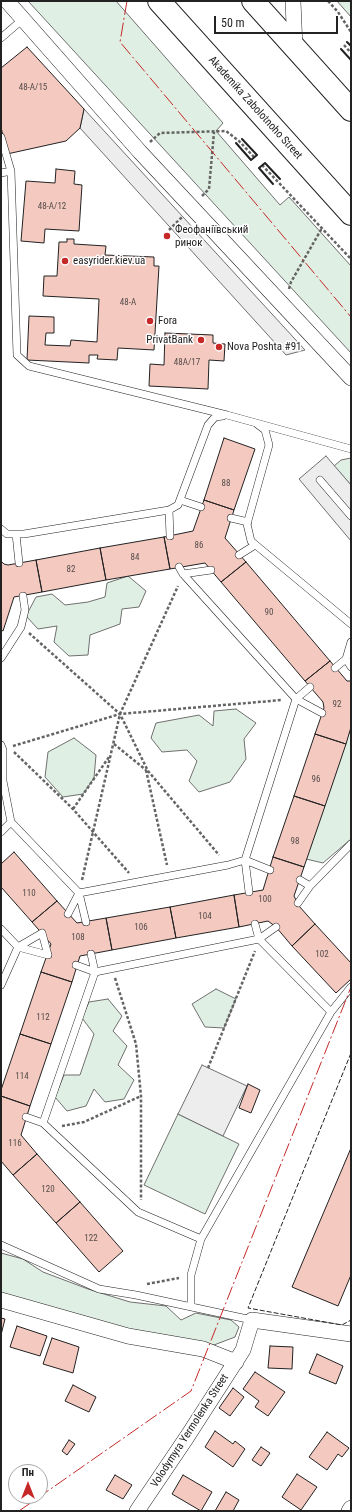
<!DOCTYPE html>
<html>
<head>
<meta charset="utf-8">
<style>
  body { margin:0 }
  #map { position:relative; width:352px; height:1512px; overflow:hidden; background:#fff; font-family:"Roboto Condensed",sans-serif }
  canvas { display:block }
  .frame { position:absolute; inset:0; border:2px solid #222; pointer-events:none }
  .north { position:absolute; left:8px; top:1464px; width:40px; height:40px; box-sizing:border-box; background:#fff; border:1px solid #a7a7a7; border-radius:50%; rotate:0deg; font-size:11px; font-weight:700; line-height:16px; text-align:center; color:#222 }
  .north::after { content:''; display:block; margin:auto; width:14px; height:18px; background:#c62828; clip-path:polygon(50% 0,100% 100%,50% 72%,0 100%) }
  .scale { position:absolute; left:214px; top:16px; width:124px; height:18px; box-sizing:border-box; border:2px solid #222; border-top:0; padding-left:5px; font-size:12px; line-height:14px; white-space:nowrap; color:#222; -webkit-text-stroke:3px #fff; paint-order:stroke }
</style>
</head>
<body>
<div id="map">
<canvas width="352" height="1512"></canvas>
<div class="frame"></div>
<div class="north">Пн</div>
<div class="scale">50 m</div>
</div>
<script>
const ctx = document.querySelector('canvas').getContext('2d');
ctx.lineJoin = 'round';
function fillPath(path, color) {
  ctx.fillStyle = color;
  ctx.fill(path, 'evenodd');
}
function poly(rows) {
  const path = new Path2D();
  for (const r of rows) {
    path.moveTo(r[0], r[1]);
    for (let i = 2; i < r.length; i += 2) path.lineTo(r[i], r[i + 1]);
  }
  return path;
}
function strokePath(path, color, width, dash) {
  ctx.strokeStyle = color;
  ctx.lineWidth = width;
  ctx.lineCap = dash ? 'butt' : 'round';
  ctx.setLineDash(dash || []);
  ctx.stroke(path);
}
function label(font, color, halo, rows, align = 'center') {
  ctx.font = font + ' "Roboto Condensed",sans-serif';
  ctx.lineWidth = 3;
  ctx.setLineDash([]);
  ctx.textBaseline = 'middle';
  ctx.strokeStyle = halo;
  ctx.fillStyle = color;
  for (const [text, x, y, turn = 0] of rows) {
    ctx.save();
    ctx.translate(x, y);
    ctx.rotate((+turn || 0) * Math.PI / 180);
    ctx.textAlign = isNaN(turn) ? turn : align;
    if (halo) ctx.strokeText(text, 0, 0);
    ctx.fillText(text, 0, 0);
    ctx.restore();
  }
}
const green = poly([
  [28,1,116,1,223,123,216,131,280,205,289,197,351,266,351,353,28,1],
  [337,1,351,1,351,17,337,1],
  [351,458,351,485,334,466,341,460,351,458],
  [128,576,146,591,139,607,122,609,120,624,90,635,88,655,69,656,54,642,57,626,38,629,26,616,36,597,52,594,65,605,88,602,105,597,107,583,128,576],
  [236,709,256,723,244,739,246,759,230,782,199,792,189,781,197,761,187,750,162,752,151,738,156,723,199,715,213,726,214,711,236,709],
  [349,733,351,733,351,839,323,863,306,859,349,733],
  [74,738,96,755,94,778,83,794,63,797,45,777,48,752,74,738],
  [216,989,236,999,224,1028,205,1027,192,1004,216,989],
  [108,999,122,1016,113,1031,127,1046,118,1065,134,1080,124,1099,105,1102,94,1089,86,1106,67,1111,55,1097,64,1075,80,1075,94,1034,82,1018,89,1002,108,999],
  [178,1114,239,1144,205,1214,144,1185,178,1114],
  [1,1253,23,1259,43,1272,88,1289,130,1302,166,1306,181,1320,196,1313,231,1320,239,1327,235,1337,214,1345,133,1333,1,1295,1,1253]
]);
const parking = poly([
  [84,109,305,350,286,355,80,128,84,109],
  [326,456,351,485,351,541,299,479,326,456],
  [202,1065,247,1086,223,1136,178,1114,202,1065]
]);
const building = poly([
  [27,47,84,109,80,128,66,141,7,154,1,127,1,68,27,47],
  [56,169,75,171,74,184,82,185,79,231,45,229,44,243,21,241,26,181,55,183,56,169],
  [67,239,74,239,74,244,106,246,105,255,154,257,154,266,159,266,154,350,118,348,117,360,97,359,98,355,89,355,89,363,27,360,29,316,54,317,54,333,46,333,45,345,70,346,71,340,97,342,99,299,43,296,44,276,57,276,59,242,67,242,67,239],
  [165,333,213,335,213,343,225,344,224,361,209,360,208,389,149,386,150,364,164,365,165,333],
  [224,438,255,449,234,510,204,500,224,438],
  [204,500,234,510,225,538,246,562,221,582,205,563,170,569,164,537,193,531,204,500],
  [164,537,170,569,106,580,100,548,164,537],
  [100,548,106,580,42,592,36,560,100,548],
  [36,560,42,592,14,597,3,631,1,630,1,561,4,564,8,565,36,560],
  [246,562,330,661,305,681,221,582,246,562],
  [330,661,347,681,351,681,351,727,346,744,315,734,324,708,323,702,305,681,330,661],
  [315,734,346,744,325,806,294,796,315,734],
  [294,796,325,806,304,867,273,857,294,796],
  [14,852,57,901,32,922,1,887,1,864,14,852],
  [273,857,304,867,294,896,299,906,315,924,292,946,276,927,268,921,239,927,234,895,263,890,273,857],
  [234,895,239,927,176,938,170,907,234,895],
  [57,901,77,923,106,918,112,950,80,956,72,982,41,972,51,944,32,922,57,901],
  [170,907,176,938,112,950,106,918,170,907],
  [315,924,351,963,351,979,336,993,292,946,315,924],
  [41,972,72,982,51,1044,20,1034,41,972],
  [20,1034,51,1044,30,1106,1,1096,1,1090,20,1034],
  [248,1084,260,1090,251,1113,239,1108,248,1084],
  [1,1096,30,1106,21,1135,37,1154,13,1175,1,1161,1,1096],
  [351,1148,351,1275,338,1306,292,1287,351,1148],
  [37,1154,80,1202,56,1223,13,1175,37,1154],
  [80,1202,123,1251,99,1272,56,1223,80,1202],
  [1,1318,5,1319,1,1335,1,1318],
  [17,1326,47,1336,40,1356,10,1347,17,1326],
  [52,1338,79,1347,73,1373,43,1364,52,1338],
  [270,1346,293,1347,292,1369,268,1368,270,1346],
  [317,1354,343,1366,336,1384,309,1373,317,1354],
  [255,1372,285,1392,268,1416,255,1407,259,1401,243,1389,255,1372],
  [73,1385,96,1397,89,1412,65,1401,73,1385],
  [233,1388,244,1397,230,1416,219,1408,233,1388],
  [215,1431,233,1444,235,1441,245,1449,233,1467,205,1447,215,1431],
  [327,1432,349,1448,342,1457,338,1454,327,1470,309,1457,327,1432],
  [69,1440,75,1444,67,1455,62,1451,69,1440],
  [261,1447,270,1453,261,1466,252,1460,261,1447],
  [297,1474,317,1487,301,1510,282,1497,297,1474],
  [115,1475,132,1485,123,1499,106,1490,115,1475],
  [183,1475,212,1492,201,1511,172,1494,183,1475],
  [226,1492,239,1500,233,1511,215,1511,226,1492]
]);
const path = poly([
  [328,1,338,12,351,32],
  [344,45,351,53],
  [150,142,160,133,226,131,239,141,254,157],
  [262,165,351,259],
  [202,196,209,189,214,132],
  [169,230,182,217],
  [289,289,291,282,322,228],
  [29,633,120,714,148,771,219,855],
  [114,744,146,770],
  [13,746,120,714,282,700],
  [14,752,73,809,129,873],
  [146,770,167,865],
  [73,809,109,757],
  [82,880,120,714,178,586],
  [115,978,136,1044,141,1096,141,1200],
  [208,1068,255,951],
  [62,1126,84,1122,141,1096],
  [147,1284,179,1278]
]);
const service = poly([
  [1,38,23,19],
  [1,137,11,171,1,173],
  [11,171,17,355,29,366,227,415,351,449],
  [257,424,265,430,269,445,247,524,251,541,351,624],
  [320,480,351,516],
  [180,500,201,507],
  [169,510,170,536],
  [231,518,248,522],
  [1,529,7,534,24,534,169,510,178,505,208,425,215,417,223,416],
  [16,534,19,563],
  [239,555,255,545],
  [179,567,183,574,296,699,245,860,249,892],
  [183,574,211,570],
  [1,658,21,627,25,610,23,596],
  [346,659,351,667],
  [335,668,346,659,351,642],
  [310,687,296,699,322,713],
  [1,745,3,750,3,781,11,822],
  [1,832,11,822,79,893,228,865,245,860,270,870],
  [300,880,310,886,351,844],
  [79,893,86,922],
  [298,903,310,886],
  [68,914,79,893],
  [255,924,259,939,331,1012],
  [1,929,18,947,1,985],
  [18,947,42,933,48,955],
  [18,947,48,955],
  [91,954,95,972],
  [76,965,95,972],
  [26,1117,43,1123],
  [201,1239,138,1212,43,1123,95,972,259,939,276,927],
  [1,1245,99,1289,136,1295,252,1320],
  [191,1306,191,1275,201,1239,331,1012,351,987]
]);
const minor = poly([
  [7,1,140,152,351,378],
  [293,1,295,48],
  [1,1300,128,1336,203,1349,236,1362],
  [137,1511,187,1437,243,1350,252,1320,351,1334],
  [349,1511,351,1508]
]);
const trunk = poly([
  [159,1,351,214],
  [253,1,351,110]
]);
const fence = poly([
  [349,1,351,3],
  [351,1053,248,1308,342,1325,351,1320]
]);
const wall = poly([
  [347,42,351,46],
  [341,49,351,60],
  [236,143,251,160,257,155,242,139],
  [273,184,259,168,265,163,280,179]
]);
const power = poly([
  [127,1,120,42,351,317],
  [19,1511,191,1391,351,987]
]);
const markers = [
  [167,236,4,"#c62828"],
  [65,261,4,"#c62828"],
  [150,321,4,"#c62828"],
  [201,340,4,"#c62828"],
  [219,347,4,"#c62828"]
];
const numberNames = [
  ["48-А/15",33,88],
  ["48-А/12",52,207],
  ["48-А",128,303],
  ["48А/17",187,363],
  ["88",226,484],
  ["86",199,546],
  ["84",135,558],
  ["82",71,570],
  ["90",269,613],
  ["92",337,705],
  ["96",316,780],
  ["98",295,842],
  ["110",29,894],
  ["100",265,900],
  ["104",205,917],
  ["106",141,928],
  ["108",78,938],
  ["102",322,955],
  ["112",43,1018],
  ["114",22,1077],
  ["116",15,1144],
  ["120",48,1190],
  ["122",91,1239]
];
const streetNames = [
  ["Akademika Zabolotnoho Street",255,108,48],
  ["Volodymyra Yermolenka Street",190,1431,-57]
];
const poiNames = [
  ["Феофаніївський",175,230],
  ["ринок",175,243],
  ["easyrider.kiev.ua",73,261],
  ["Fora",158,321],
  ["PrivatBank",193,340,"right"],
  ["Nova Poshta #91",227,347]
];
fillPath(green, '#e0efe3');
strokePath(green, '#6f6f6f', 1);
fillPath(parking, '#ededed');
strokePath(parking, '#6f6f6f', 1);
fillPath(building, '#f3c9c0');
strokePath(building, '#222', 1);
strokePath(service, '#222', 8);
strokePath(minor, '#222', 16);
strokePath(trunk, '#222', 24);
strokePath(path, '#646464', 2.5, [3, 2]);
strokePath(service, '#fff', 7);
strokePath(minor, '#fff', 15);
strokePath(trunk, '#fff', 22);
strokePath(fence, '#222', 1, [5, 2]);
strokePath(wall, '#222', 2);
strokePath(power, '#c62828', 1, [14, 3, 2, 3]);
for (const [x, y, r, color] of markers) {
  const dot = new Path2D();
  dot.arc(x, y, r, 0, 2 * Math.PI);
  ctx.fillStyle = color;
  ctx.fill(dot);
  strokePath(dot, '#fff', 1.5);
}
label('9px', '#564c4a', null, numberNames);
label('11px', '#222', '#fff', streetNames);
label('11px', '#222', '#fff', poiNames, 'left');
</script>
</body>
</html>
